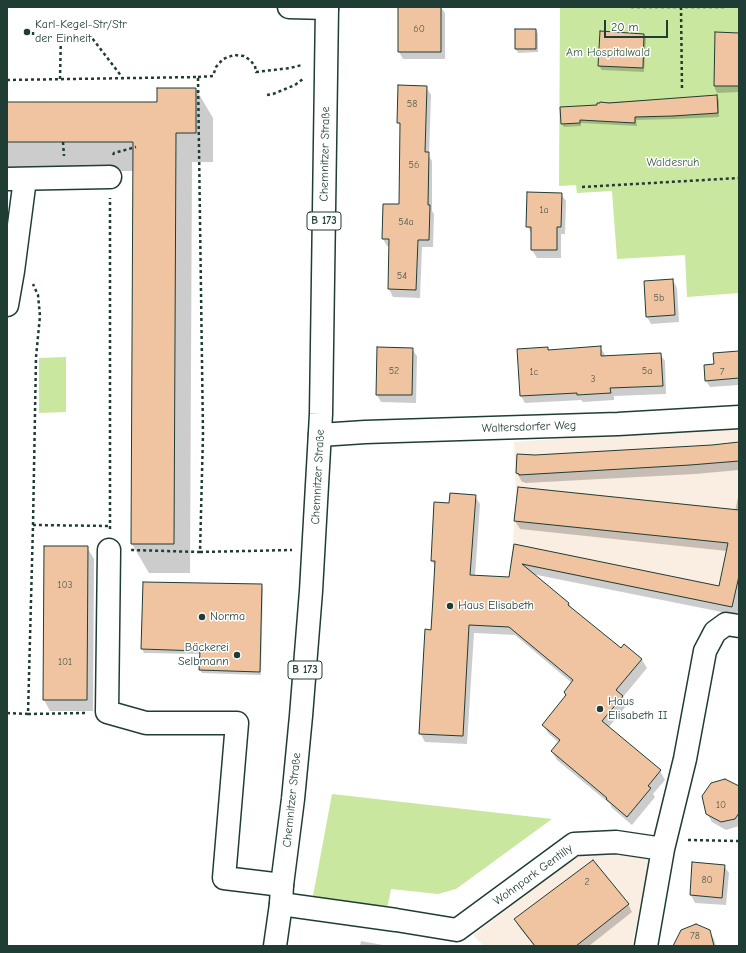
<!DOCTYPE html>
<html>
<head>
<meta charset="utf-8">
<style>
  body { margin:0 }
  #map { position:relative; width:746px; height:953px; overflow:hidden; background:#fff; font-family:"Comic Neue",sans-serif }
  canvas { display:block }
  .frame { position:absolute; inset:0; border:8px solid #1f3d34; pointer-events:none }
  .scale { position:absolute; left:604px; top:20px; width:64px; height:18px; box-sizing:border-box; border:2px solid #1f3d34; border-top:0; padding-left:5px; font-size:12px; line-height:14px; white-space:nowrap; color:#1f3d34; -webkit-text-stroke:3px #fff; paint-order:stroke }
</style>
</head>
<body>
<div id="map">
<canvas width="746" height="953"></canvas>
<div class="frame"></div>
<div class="scale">20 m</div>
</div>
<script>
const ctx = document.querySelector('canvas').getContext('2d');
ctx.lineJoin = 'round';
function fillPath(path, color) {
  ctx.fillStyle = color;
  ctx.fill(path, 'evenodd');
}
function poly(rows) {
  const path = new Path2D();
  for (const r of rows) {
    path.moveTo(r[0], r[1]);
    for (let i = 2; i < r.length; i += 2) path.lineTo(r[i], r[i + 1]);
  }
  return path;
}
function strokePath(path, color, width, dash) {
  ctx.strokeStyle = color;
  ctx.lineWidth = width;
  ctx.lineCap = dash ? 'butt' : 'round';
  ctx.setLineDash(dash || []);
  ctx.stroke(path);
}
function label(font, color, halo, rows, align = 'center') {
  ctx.font = font + ' "Comic Neue",sans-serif';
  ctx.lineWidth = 3;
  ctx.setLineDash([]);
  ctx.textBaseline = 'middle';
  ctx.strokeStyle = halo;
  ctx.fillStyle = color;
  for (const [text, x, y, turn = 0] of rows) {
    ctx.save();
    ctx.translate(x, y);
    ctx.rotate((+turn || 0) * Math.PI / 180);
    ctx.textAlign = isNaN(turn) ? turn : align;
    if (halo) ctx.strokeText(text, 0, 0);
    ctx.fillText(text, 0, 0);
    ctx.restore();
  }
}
const built = poly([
  [739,426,739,576,732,607,511,563,516,502,514,442],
  [609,851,650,858,632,946,484,946,473,935,580,853]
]);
const green = poly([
  [560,7,739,7,739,293,687,297,685,255,617,259,612,191,577,193,576,185,559,186],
  [66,357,66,412,39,413,39,358],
  [332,794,552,819,456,889,438,894,391,889,387,909,313,896]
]);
const shadow = poly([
  [399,7,441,7,445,13,445,59,403,59,399,52],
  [516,30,536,30,538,34,538,52,518,53,516,49],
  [601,32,644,35,646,38,644,72,602,70,599,66],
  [739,34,739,92,717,93,715,89,714,72],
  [426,87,431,95,429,156,432,161,432,211,434,214,433,247,422,247,420,298,393,297,389,289,390,246,387,246,383,239,400,205,401,127,398,122],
  [196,89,213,118,213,162,192,162,190,573,149,573,132,544,134,171,7,171,7,103,158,103],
  [717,96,719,100,719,117,675,119,636,120,637,126,581,123,581,126,564,127,562,124,598,106,598,103],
  [561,194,566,201,565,234,561,234,561,258,537,258,532,250,532,234,527,226],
  [673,280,677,288,679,322,651,324,647,317],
  [600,347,605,355,605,357,660,354,665,361,666,394,614,396,614,400,583,402,581,400,525,403,521,396,547,348,549,351],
  [412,349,417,356,416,403,381,402,377,395],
  [739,352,739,385,710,387,706,381],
  [739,444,739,470,695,474,525,483,524,482,522,482,517,473,535,456],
  [739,493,739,606,737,615,532,574,569,604,572,609,621,650,625,645,642,660,647,668,623,697,627,705,608,728,660,771,665,780,653,794,655,797,632,825,612,808,610,804,557,760,552,752,559,743,548,733,543,725,567,696,572,683,515,635,474,633,467,744,425,742,420,733,432,631,436,568,432,561,450,504,475,496,480,504,475,576,510,578,515,545,720,587,727,551,520,529,515,521,735,511],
  [87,547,94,559,93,711,50,711,44,700],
  [144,583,261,585,263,588,261,675,202,673,200,670,200,654,144,653,142,649],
  [739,787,739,826,726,830,712,822,707,814],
  [693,863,724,866,729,873,726,905,695,903,691,895],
  [628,904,632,912,589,946,534,946,519,927,515,920],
  [709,931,714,939,716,946,677,946],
  [361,941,388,946,360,946]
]);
const building = poly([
  [398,7,441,7,441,52,398,52,398,7],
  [515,29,536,29,536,49,515,49,515,29],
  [600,31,644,34,643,68,598,66,600,31],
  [715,32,739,33,739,86,714,86,715,32],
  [398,85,427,86,425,152,429,152,428,205,430,205,429,240,418,240,416,290,388,289,389,239,382,239,383,204,399,204,400,123,397,123,398,85],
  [157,88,196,88,196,133,176,133,174,544,131,544,133,142,7,142,7,102,157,102,157,88],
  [717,95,718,113,673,116,635,117,635,123,580,120,580,123,561,124,560,107,597,105,597,103,600,103,600,102,609,103,717,95],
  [527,192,562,193,561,227,557,227,557,250,531,250,531,227,526,227,527,192],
  [673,279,675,315,646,317,644,281,673,279],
  [601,346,601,356,661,353,663,386,610,388,611,393,577,395,577,393,520,396,517,349,548,347,548,350,601,346],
  [377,347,413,348,412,395,376,395,377,347],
  [739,351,739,378,705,381,704,365,714,364,713,353,739,351],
  [739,442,739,461,690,465,519,475,519,474,516,473,517,454,535,455,712,445,739,442],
  [518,487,739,510,739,576,732,607,522,564,569,603,568,605,621,648,624,644,642,659,616,690,623,696,602,721,661,770,648,786,651,788,627,817,606,799,607,798,551,751,560,740,542,725,566,695,564,692,573,680,509,627,469,625,463,736,419,734,425,629,431,630,433,598,435,561,431,561,434,502,449,503,450,493,476,495,470,575,509,577,514,544,719,586,728,543,514,521,518,487],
  [44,546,88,546,87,700,43,700,44,546],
  [143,582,262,584,260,672,199,670,200,651,141,649,143,582],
  [725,779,739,786,739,813,735,819,721,822,706,814,702,796,711,783,725,779],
  [593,860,629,904,576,946,535,946,514,919,593,860],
  [692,862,725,865,722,898,690,895,692,862],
  [696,924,710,930,714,946,673,946,681,930,696,924]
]);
const path = poly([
  [631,7,725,7],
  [681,7,682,89],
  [33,32,33,35],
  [89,34,122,77],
  [198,77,213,76,216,67,223,59,234,55,244,56,250,60,255,66,256,72,290,68,302,65],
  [60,79,61,33],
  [7,80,198,77,203,434,200,552,131,550],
  [267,95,273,94,295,85,303,79],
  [63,142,64,156],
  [113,155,114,153,136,147],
  [582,187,739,178],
  [33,525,36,357,40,316,38,295,33,284],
  [110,529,110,198],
  [200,552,292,550],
  [7,713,28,714],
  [85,713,28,714,33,525,110,526],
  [688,840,739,841]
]);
const minor = poly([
  [289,7,327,8],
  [7,179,110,177],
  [7,305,13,271,25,179],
  [320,435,365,432,618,424,739,417],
  [109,550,107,712,146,723,237,723,224,878,282,885],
  [281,904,396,920,457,930,574,844,616,842,663,849,685,759,705,651,715,632,726,624,739,626],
  [646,946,663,849]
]);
const major = poly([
  [275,946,281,904,282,885,293,799,301,716,311,591,321,414,327,7]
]);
const markers = [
  [27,32,4,"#1f3d34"],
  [450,606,4,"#1f3d34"],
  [202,617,4,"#1f3d34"],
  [237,655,4,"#1f3d34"],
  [600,709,4,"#1f3d34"]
];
const numberNames = [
  ["60",419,29],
  ["58",412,104],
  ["56",414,165],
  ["1a",544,210],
  ["54a",406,222],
  ["54",402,276],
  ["5b",659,298],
  ["52",394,371],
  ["5a",647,371],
  ["1c",534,372],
  ["7",722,372],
  ["3",593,379],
  ["103",65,585],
  ["101",65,662],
  ["10",721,805],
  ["80",707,880],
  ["2",587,882],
  ["78",695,936]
];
const shields = [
  [324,221,34],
  [305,670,34]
];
const shieldNames = [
  ["B 173",324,221],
  ["B 173",305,670]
];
const poiNames = [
  ["Karl-Kegel-Str/Str",35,25],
  ["der Einheit",35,39],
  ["Haus Elisabeth",458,606],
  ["Norma",210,617],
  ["Bäckerei",229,648,"right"],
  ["Selbmann",229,662,"right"],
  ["Haus",608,702],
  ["Elisabeth II",608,716]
];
const parkNames = [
  ["Am Hospitalwald",608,53],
  ["Waldesruh",673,163]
];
const streetNames = [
  ["Chemnitzer Straße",325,154,-89],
  ["Waltersdorfer Weg",529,427,-2],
  ["Chemnitzer Straße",318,477,-87],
  ["Chemnitzer Straße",292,800,-84],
  ["Wohnpark Gentilly",533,875,-36]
];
fillPath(built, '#faede2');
fillPath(green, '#c9e79f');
fillPath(shadow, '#0003');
fillPath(building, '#f0c4a0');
strokePath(building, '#1f3d34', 1);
strokePath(minor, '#1f3d34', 25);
strokePath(major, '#1f3d34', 25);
strokePath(path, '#1f3d34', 2.5, [3, 3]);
strokePath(minor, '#fff', 22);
strokePath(major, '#fff', 22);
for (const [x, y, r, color] of markers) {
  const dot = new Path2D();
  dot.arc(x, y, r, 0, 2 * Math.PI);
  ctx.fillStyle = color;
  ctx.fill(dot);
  strokePath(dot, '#fff', 1.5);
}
label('10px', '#535f4f', null, numberNames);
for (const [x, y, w] of shields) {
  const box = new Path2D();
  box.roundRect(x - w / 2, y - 9, w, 18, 3);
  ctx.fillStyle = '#fff';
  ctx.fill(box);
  strokePath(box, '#1f3d34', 1);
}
label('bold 11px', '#1f3d34', null, shieldNames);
label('12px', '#1f3d34', '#fff', poiNames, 'left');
label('12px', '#415f49', '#fff', parkNames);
label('12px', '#1f3d34', '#fff', streetNames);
</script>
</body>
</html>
